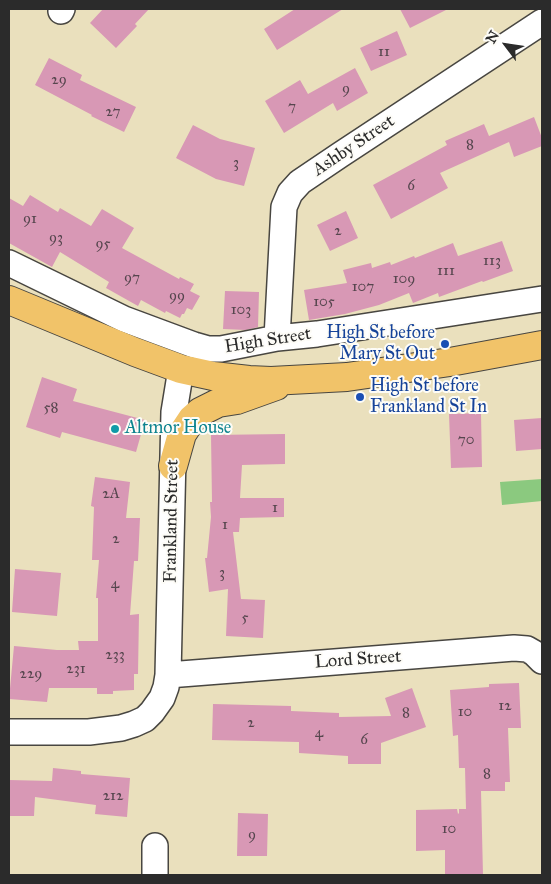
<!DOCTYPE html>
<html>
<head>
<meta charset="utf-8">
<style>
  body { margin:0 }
  #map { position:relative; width:551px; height:884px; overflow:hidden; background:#eae0bd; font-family:"IM FELL Great Primer",serif }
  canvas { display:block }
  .frame { position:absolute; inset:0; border:10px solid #2b2b2b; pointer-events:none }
  .north { position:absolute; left:481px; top:20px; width:50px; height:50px; -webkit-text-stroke:4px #fdfcf7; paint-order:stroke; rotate:301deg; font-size:14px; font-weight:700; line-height:20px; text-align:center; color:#2b2b2b }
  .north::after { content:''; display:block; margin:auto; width:18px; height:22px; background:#2b2b2b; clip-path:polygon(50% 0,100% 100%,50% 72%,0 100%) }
</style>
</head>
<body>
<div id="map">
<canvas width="551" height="884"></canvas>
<div class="frame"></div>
<div class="north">N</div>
</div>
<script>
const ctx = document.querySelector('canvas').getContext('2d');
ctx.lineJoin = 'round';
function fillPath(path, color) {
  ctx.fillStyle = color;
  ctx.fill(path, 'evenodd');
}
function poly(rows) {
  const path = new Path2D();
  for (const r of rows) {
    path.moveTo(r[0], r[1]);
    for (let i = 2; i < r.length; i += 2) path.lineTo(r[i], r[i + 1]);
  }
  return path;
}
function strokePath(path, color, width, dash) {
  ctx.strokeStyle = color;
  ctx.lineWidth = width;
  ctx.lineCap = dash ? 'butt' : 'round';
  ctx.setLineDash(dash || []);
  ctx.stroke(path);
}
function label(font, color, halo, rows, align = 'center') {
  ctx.font = font + ' "IM FELL Great Primer",serif';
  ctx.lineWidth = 4;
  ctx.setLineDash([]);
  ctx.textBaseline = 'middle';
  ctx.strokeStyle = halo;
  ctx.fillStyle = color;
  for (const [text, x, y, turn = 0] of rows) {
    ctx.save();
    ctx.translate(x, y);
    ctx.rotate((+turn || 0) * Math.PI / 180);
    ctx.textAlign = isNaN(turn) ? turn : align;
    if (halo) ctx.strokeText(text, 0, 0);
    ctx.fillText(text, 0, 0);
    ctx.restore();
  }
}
const green = poly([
  [542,479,542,501,502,505,500,482]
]);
const building = poly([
  [103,9,149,9,135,24,137,26,116,48,90,23],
  [295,9,343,9,277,50,264,29],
  [400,9,448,9,410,28],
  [397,31,407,55,371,71,360,48],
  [49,58,82,75,80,80,136,107,124,132,91,116,92,115,35,85],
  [355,68,368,93,337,111,333,103,284,133,265,101,300,80,308,94],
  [534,117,542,138,542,146,514,157,509,142,440,173,448,188,391,219,373,185,447,145,445,141,484,124,489,136],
  [193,125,220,139,255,148,244,186,216,179,176,158],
  [30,195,58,212,60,208,91,226,102,209,134,228,122,248,179,279,180,277,194,284,190,291,200,296,192,310,187,308,184,314,182,314,180,318,166,311,165,313,141,300,138,306,106,288,109,282,60,252,52,267,9,243,9,198,23,206],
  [346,211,358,238,330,251,317,225],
  [502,241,513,271,483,282,482,281,439,297,438,293,413,303,409,293,379,305,345,314,309,320,304,290,347,283,343,270,371,263,372,268,390,262,391,265,414,256,415,258,453,243,458,256],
  [225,291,259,292,258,327,246,330,223,329],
  [42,377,77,389,73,401,145,420,136,452,62,432,60,438,26,427],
  [481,413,482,467,451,468,449,414],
  [542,418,542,449,516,451,514,420],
  [285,434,285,464,242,465,240,498,284,498,284,517,240,518,239,532,233,532,241,599,265,600,263,638,226,636,228,589,209,592,205,558,207,558,211,517,210,502,212,502,211,435],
  [95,477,130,482,126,518,140,518,138,561,134,561,130,615,139,614,138,674,134,674,134,690,113,691,113,694,97,694,97,688,49,688,47,702,9,699,14,646,57,650,79,650,78,641,98,641,98,598,96,598,99,560,92,560,94,507,91,506],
  [15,569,61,573,57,616,12,612],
  [519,683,521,728,508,728,510,782,505,782,505,791,481,791,483,875,445,875,445,850,416,851,416,810,457,809,458,814,459,813,459,809,466,809,465,768,459,768,458,735,453,736,450,690,489,687,489,684],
  [412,688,426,727,381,743,381,764,348,764,348,756,299,753,299,742,212,740,213,704,291,706,291,711,339,713,339,717,391,716,385,698],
  [53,768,81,771,81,774,130,778,127,817,95,814,96,805,35,797,34,816,9,816,9,780,52,781],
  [238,813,268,814,267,856,237,856]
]);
const minor = poly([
  [61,11,62,9],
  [9,263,124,319,194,345,208,349,221,349,277,338,317,334,542,299],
  [277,338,284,207,290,193,300,182,340,155,542,22],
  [168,675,514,648,527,649,534,653,542,661],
  [9,732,89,732,121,728,134,724,145,719,152,712,162,698,166,687,168,675,174,412,181,369],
  [155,846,155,875]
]);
const major = poly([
  [9,300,135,352,181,369,213,376,249,380,271,381,347,377,450,362,542,345],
  [173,466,182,434,192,419,200,412,218,403,237,400,276,386]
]);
const markers = [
  [445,344,5,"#1a4fb4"],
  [360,397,5,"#1a4fb4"],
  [115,429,5,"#0f9aa8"]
];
const numberNames = [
  ["11",384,52],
  ["29",59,80],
  ["9",346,89],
  ["7",292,107],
  ["27",113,112],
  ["8",470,145],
  ["3",236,163],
  ["6",411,186],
  ["91",30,219],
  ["2",338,231],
  ["93",56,238],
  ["95",103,244],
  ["113",492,261],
  ["111",446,271],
  ["97",132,278],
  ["109",404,279],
  ["107",363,287],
  ["99",177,296],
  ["105",324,302],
  ["103",241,310],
  ["58",51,408],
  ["70",466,440],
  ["2A",111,494],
  ["1",275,508],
  ["1",225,525],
  ["2",116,539],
  ["3",222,573],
  ["4",115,584],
  ["5",245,618],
  ["233",115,655],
  ["231",76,669],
  ["229",31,674],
  ["12",505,706],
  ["10",465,712],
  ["8",406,713],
  ["2",251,723],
  ["4",319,733],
  ["6",364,740],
  ["8",487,774],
  ["212",113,796],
  ["10",449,829],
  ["9",252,835]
];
const streetNames = [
  ["Ashby Street",354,146,-34],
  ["High Street",268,341,-9],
  ["Frankland Street",172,521,-89],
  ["Lord Street",358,660,-4]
];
const transitNames = [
  ["High St before",435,334],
  ["Mary St Out",435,355],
  ["High St before",370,387,"left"],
  ["Frankland St In",370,408,"left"]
];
const cultureNames = [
  ["Altmor House",125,429]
];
fillPath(green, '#8bc97f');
fillPath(building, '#d898b5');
strokePath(minor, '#484641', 28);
strokePath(major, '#484641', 30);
strokePath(minor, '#fff', 25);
strokePath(major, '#f1c369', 28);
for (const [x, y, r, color] of markers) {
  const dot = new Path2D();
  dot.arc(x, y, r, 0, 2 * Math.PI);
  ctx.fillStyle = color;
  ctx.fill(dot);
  strokePath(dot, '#fdfcf7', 2);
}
label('15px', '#56464e', null, numberNames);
label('18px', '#2b2b2b', '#fdfcf7', streetNames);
label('18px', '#164399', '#fdfcf7', transitNames, 'right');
label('18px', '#0d838f', '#fdfcf7', cultureNames, 'left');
</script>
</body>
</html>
